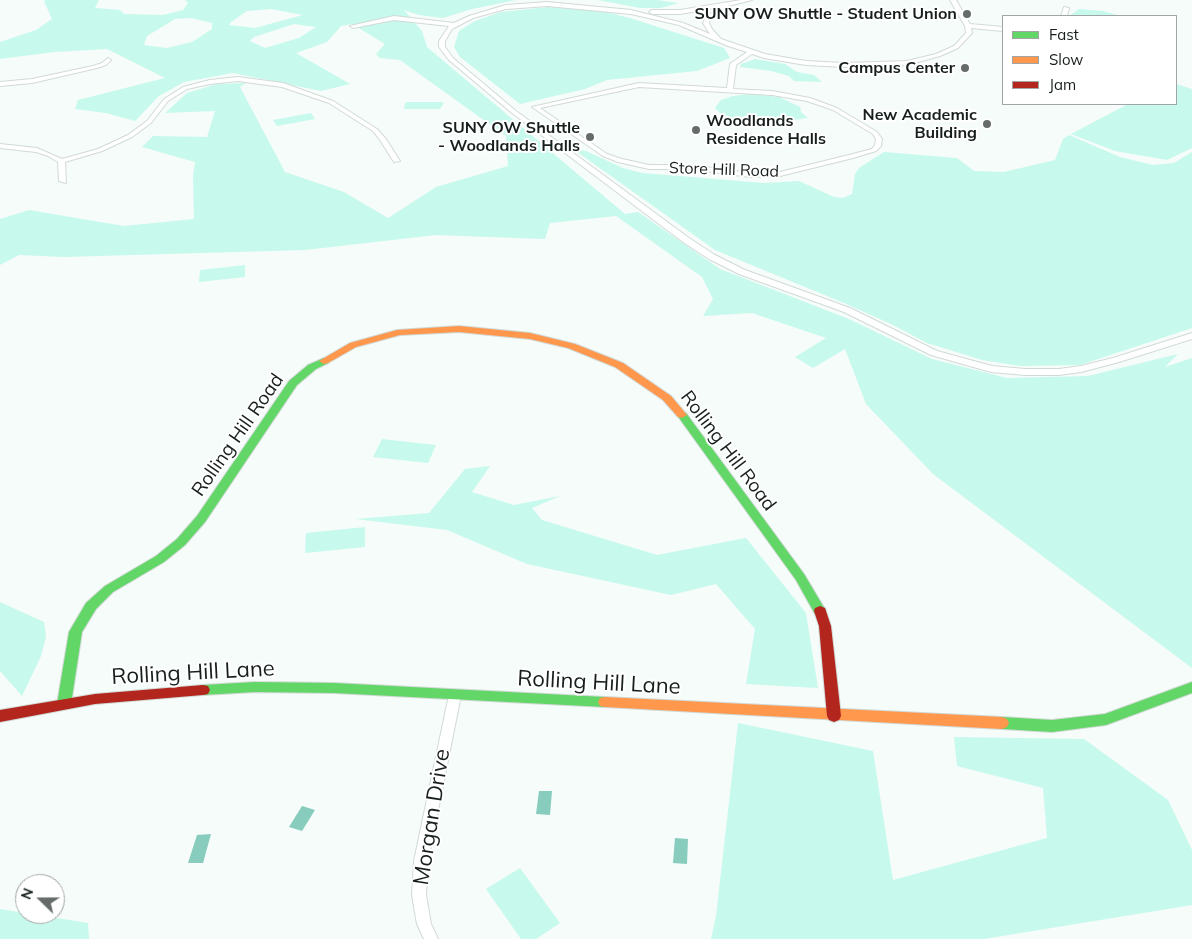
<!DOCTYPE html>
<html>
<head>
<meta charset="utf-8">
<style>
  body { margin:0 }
  #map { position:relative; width:1192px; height:939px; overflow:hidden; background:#f5fcfa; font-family:Mulish,sans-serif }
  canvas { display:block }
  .legend { position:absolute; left:1002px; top:15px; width:175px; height:90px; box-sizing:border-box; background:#fff; border:1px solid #a2a5a5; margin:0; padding:6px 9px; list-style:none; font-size:15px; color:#171f1d }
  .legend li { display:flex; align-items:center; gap:10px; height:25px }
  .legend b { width:25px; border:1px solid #a2a5a5 }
  .north { position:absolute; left:15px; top:874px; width:50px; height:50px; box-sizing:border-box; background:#fff; border:1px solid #a2a5a5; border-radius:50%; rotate:292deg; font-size:14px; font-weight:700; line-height:20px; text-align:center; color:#171f1d }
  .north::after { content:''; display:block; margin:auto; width:18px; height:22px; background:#656c6a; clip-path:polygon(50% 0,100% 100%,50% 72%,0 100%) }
</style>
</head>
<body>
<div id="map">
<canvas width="1192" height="939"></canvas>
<ul class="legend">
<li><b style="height:6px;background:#63d668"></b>Fast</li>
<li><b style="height:6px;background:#ff974d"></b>Slow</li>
<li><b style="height:6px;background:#b3261e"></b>Jam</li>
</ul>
<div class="north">N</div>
</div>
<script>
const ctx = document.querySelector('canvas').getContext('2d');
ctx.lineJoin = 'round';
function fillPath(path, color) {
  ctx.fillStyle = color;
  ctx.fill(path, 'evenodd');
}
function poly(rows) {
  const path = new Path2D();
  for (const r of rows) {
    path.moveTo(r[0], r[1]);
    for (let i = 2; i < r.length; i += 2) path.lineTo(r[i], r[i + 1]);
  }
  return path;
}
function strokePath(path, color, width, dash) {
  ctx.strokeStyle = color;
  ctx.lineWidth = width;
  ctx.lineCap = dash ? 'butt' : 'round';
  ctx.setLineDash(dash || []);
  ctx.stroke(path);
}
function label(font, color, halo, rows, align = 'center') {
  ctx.font = font + ' Mulish,sans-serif';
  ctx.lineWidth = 4;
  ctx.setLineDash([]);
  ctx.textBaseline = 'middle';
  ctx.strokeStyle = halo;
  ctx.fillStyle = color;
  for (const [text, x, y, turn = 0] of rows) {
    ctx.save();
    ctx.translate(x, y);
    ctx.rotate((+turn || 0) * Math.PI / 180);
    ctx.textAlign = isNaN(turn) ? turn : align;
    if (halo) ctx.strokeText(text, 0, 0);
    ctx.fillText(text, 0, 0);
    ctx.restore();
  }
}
const green = poly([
  [46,0,99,0,95,8,120,10,124,14,163,15,183,10,188,3,185,0,516,0,472,9,443,18,419,15,404,10,422,31,427,47,625,214,638,212,720,269,849,319,932,359,1007,378,1088,376,1178,354,1165,367,1192,358,1192,668,933,474,866,404,845,349,813,368,795,357,826,338,752,313,703,316,713,299,702,277,616,216,550,223,545,239,436,235,305,250,64,257,19,255,0,265,0,219,29,210,124,226,194,219,193,176,195,162,142,147,153,136,207,137,215,111,165,113,187,93,217,84,246,83,240,87,285,172,344,192,388,218,436,187,508,166,506,136,400,60,380,58,376,54,385,44,352,24,341,26,327,42,296,53,350,84,321,91,233,73,184,82,159,96,135,121,106,113,75,109,78,100,165,78,107,49,54,52,0,59,0,42,36,30,52,19,44,1],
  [271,9,303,15,255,28,229,25,231,22,247,11],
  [191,18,212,23,212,29,192,42,167,48,144,45,147,36,175,19],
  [294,24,316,27,299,38,265,48,250,41,254,37],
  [598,0,657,0,678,3,661,8,640,8],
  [548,7,606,12,630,18,724,48,730,58,697,71,607,80,585,89,520,104,460,57,454,47,459,31,475,21,501,12],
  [1079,9,1103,11,1117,15,1069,16],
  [755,59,785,64,797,72,814,75,822,82,794,81,789,76,771,71,740,67,741,64],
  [1176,84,1192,89,1192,148,1167,160,1115,151,1071,134,1128,104,1176,104],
  [750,94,779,97,800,107,801,112,808,118,764,124,740,123,723,116,715,108,721,100,733,96],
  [408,102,441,102,444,103,440,109,404,109,405,103],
  [311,113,315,119,277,126,273,120],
  [1069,135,1120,157,1153,165,1174,163,1192,152,1192,328,1080,365,1020,366,982,360,927,343,891,324,844,303,715,250,573,149,586,151,623,168,642,173,764,183,799,181,834,197,843,198,852,194,855,174,859,168,884,152,957,158,974,171,1004,172,1055,160,1063,139],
  [245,265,245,277,199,282,200,270],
  [382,439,436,445,428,463,373,457],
  [490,466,472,492,514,505,560,496,532,508,542,520,657,555,746,538,806,613,818,688,746,684,755,629,716,584,671,595,527,564,447,530,356,519,429,513,465,469],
  [365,527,365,547,305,553,306,533],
  [0,602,44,622,46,637,41,656,22,696,0,671],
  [738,723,873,751,893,880,1047,838,1043,788,957,766,954,737,1084,739,1168,800,1192,850,1192,905,984,939,711,939,716,916],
  [520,868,560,923,536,939,521,939,486,889],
  [0,909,88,923,89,939,0,939]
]);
const water = poly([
  [539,791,552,791,550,815,536,814],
  [302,806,315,810,302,831,289,827],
  [211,834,203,863,188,863,197,835],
  [675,838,688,839,687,864,673,863]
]);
const street = poly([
  [741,0,752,0,728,6,710,19,709,23,712,29,721,39,765,54,806,61,844,63,907,61,936,54,954,46,966,33,965,26,950,0,956,0,970,24,1003,27,1003,31,971,28,972,33,958,48,940,56,907,65,844,67,806,65,764,58,752,54,736,65,733,89,772,91,810,98,837,108,877,132,882,139,881,146,876,151,853,158,780,176,750,177,690,169,649,169,618,162,603,156,532,107,639,83,727,88,730,64,747,52,728,46,679,25,631,14,547,6,506,9,473,18,452,29,445,41,445,47,453,58,516,111,689,238,715,255,745,270,850,308,937,351,992,366,1025,369,1059,369,1081,366,1113,358,1192,333,1192,339,1119,362,1081,372,1059,375,1025,375,991,372,931,355,844,312,739,274,709,259,683,242,512,113,449,60,439,47,439,41,449,26,394,20,353,28,350,26,394,16,454,23,469,16,506,5,547,2,631,10,683,23,710,34,703,23,706,17,720,7,680,14,652,14,649,12,652,10,680,10,741,0],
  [639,87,772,95,807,101,833,110,873,134,876,139,875,145,872,149,849,155,780,172,750,173,690,165,649,165,622,159,607,154,540,108,639,87],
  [1064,7,1069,8,1067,16,1061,16,1064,7],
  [108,58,111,60,106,65,97,68,32,83,0,86,0,82,32,79,93,66,102,63,108,58],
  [238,77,283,83,333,101,377,129,386,139,400,161,394,162,380,140,373,131,329,103,282,87,238,81,210,84,187,89,168,101,151,123,132,137,102,151,65,162,66,183,59,181,58,162,48,156,36,152,0,148,0,144,37,148,62,159,98,149,128,135,147,121,164,99,183,87,210,80,238,77],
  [455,690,459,692,461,695,428,861,426,895,431,924,438,939,424,939,417,924,412,895,414,861,449,695,451,692,455,690]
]);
const fast = poly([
  [324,358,328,359,329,361,328,363,316,369,297,385,205,522,185,545,164,562,113,592,96,609,82,632,71,704,69,708,64,709,59,708,57,704,69,632,86,603,105,586,156,556,177,539,197,516,289,381,308,365,324,358],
  [682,412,686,413,804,574,826,611,825,614,815,614,796,580,677,415,682,412],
  [255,682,334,683,605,697,610,698,612,702,610,706,605,707,334,693,255,692,203,695,198,694,196,690,198,686,203,685,255,682],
  [1192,682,1192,693,1106,725,1052,732,1002,729,997,727,995,723,997,719,1002,717,1052,720,1105,714,1192,682]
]);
const slow = poly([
  [459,326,530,333,575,344,623,363,671,396,687,415,682,418,678,417,663,400,615,367,568,348,530,339,459,332,400,335,356,347,328,363,324,364,319,361,350,343,397,330,459,326],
  [605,697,1002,717,1007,719,1009,723,1007,727,1002,729,605,707,600,706,598,702,600,698,605,697]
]);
const jam = poly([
  [820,606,825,608,831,626,841,716,839,720,834,722,829,720,827,716,819,626,814,611,815,608,820,606],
  [203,685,208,686,210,690,208,694,203,695,95,704,0,722,0,710,95,694,203,685]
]);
const markers = [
  [967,14,5,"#656c6a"],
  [965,68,5,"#656c6a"],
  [987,124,5,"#656c6a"],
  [696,130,5,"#656c6a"],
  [590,137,5,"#656c6a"]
];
const farPoinames = [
  ["SUNY OW Shuttle - Student Union",957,14],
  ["Campus Center",955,68],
  ["New Academic",977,115],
  ["Building",977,133],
  ["Woodlands",706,121,"left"],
  ["Residence Halls",706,139,"left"],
  ["SUNY OW Shuttle",580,128],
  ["- Woodlands Halls",580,146]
];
const farStreetnames = [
  ["Store Hill Road",724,170,2]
];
const streetNames = [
  ["Rolling Hill Road",238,435,-55],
  ["Rolling Hill Road",728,451,53]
];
const nearStreetnames = [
  ["Rolling Hill Lane",193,673,-3],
  ["Rolling Hill Lane",599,683,3],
  ["Morgan Drive",432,817,-81]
];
fillPath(green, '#c7f9ec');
fillPath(water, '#87ccbc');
strokePath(street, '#d2dad7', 2);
strokePath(fast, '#d2dad7', 2);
strokePath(slow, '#d2dad7', 2);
strokePath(jam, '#d2dad7', 2);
fillPath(street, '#fefffe');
fillPath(fast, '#63d668');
fillPath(slow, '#ff974d');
fillPath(jam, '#b3261e');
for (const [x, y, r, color] of markers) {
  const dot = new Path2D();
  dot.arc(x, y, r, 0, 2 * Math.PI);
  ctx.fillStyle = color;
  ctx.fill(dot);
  strokePath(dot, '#fff', 2);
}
label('bold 16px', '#171f1d', '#fff', farPoinames, 'right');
label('16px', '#171f1d', '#fff', farStreetnames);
label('19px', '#171f1d', '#fff', streetNames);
label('22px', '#171f1d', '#fff', nearStreetnames);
</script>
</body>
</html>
